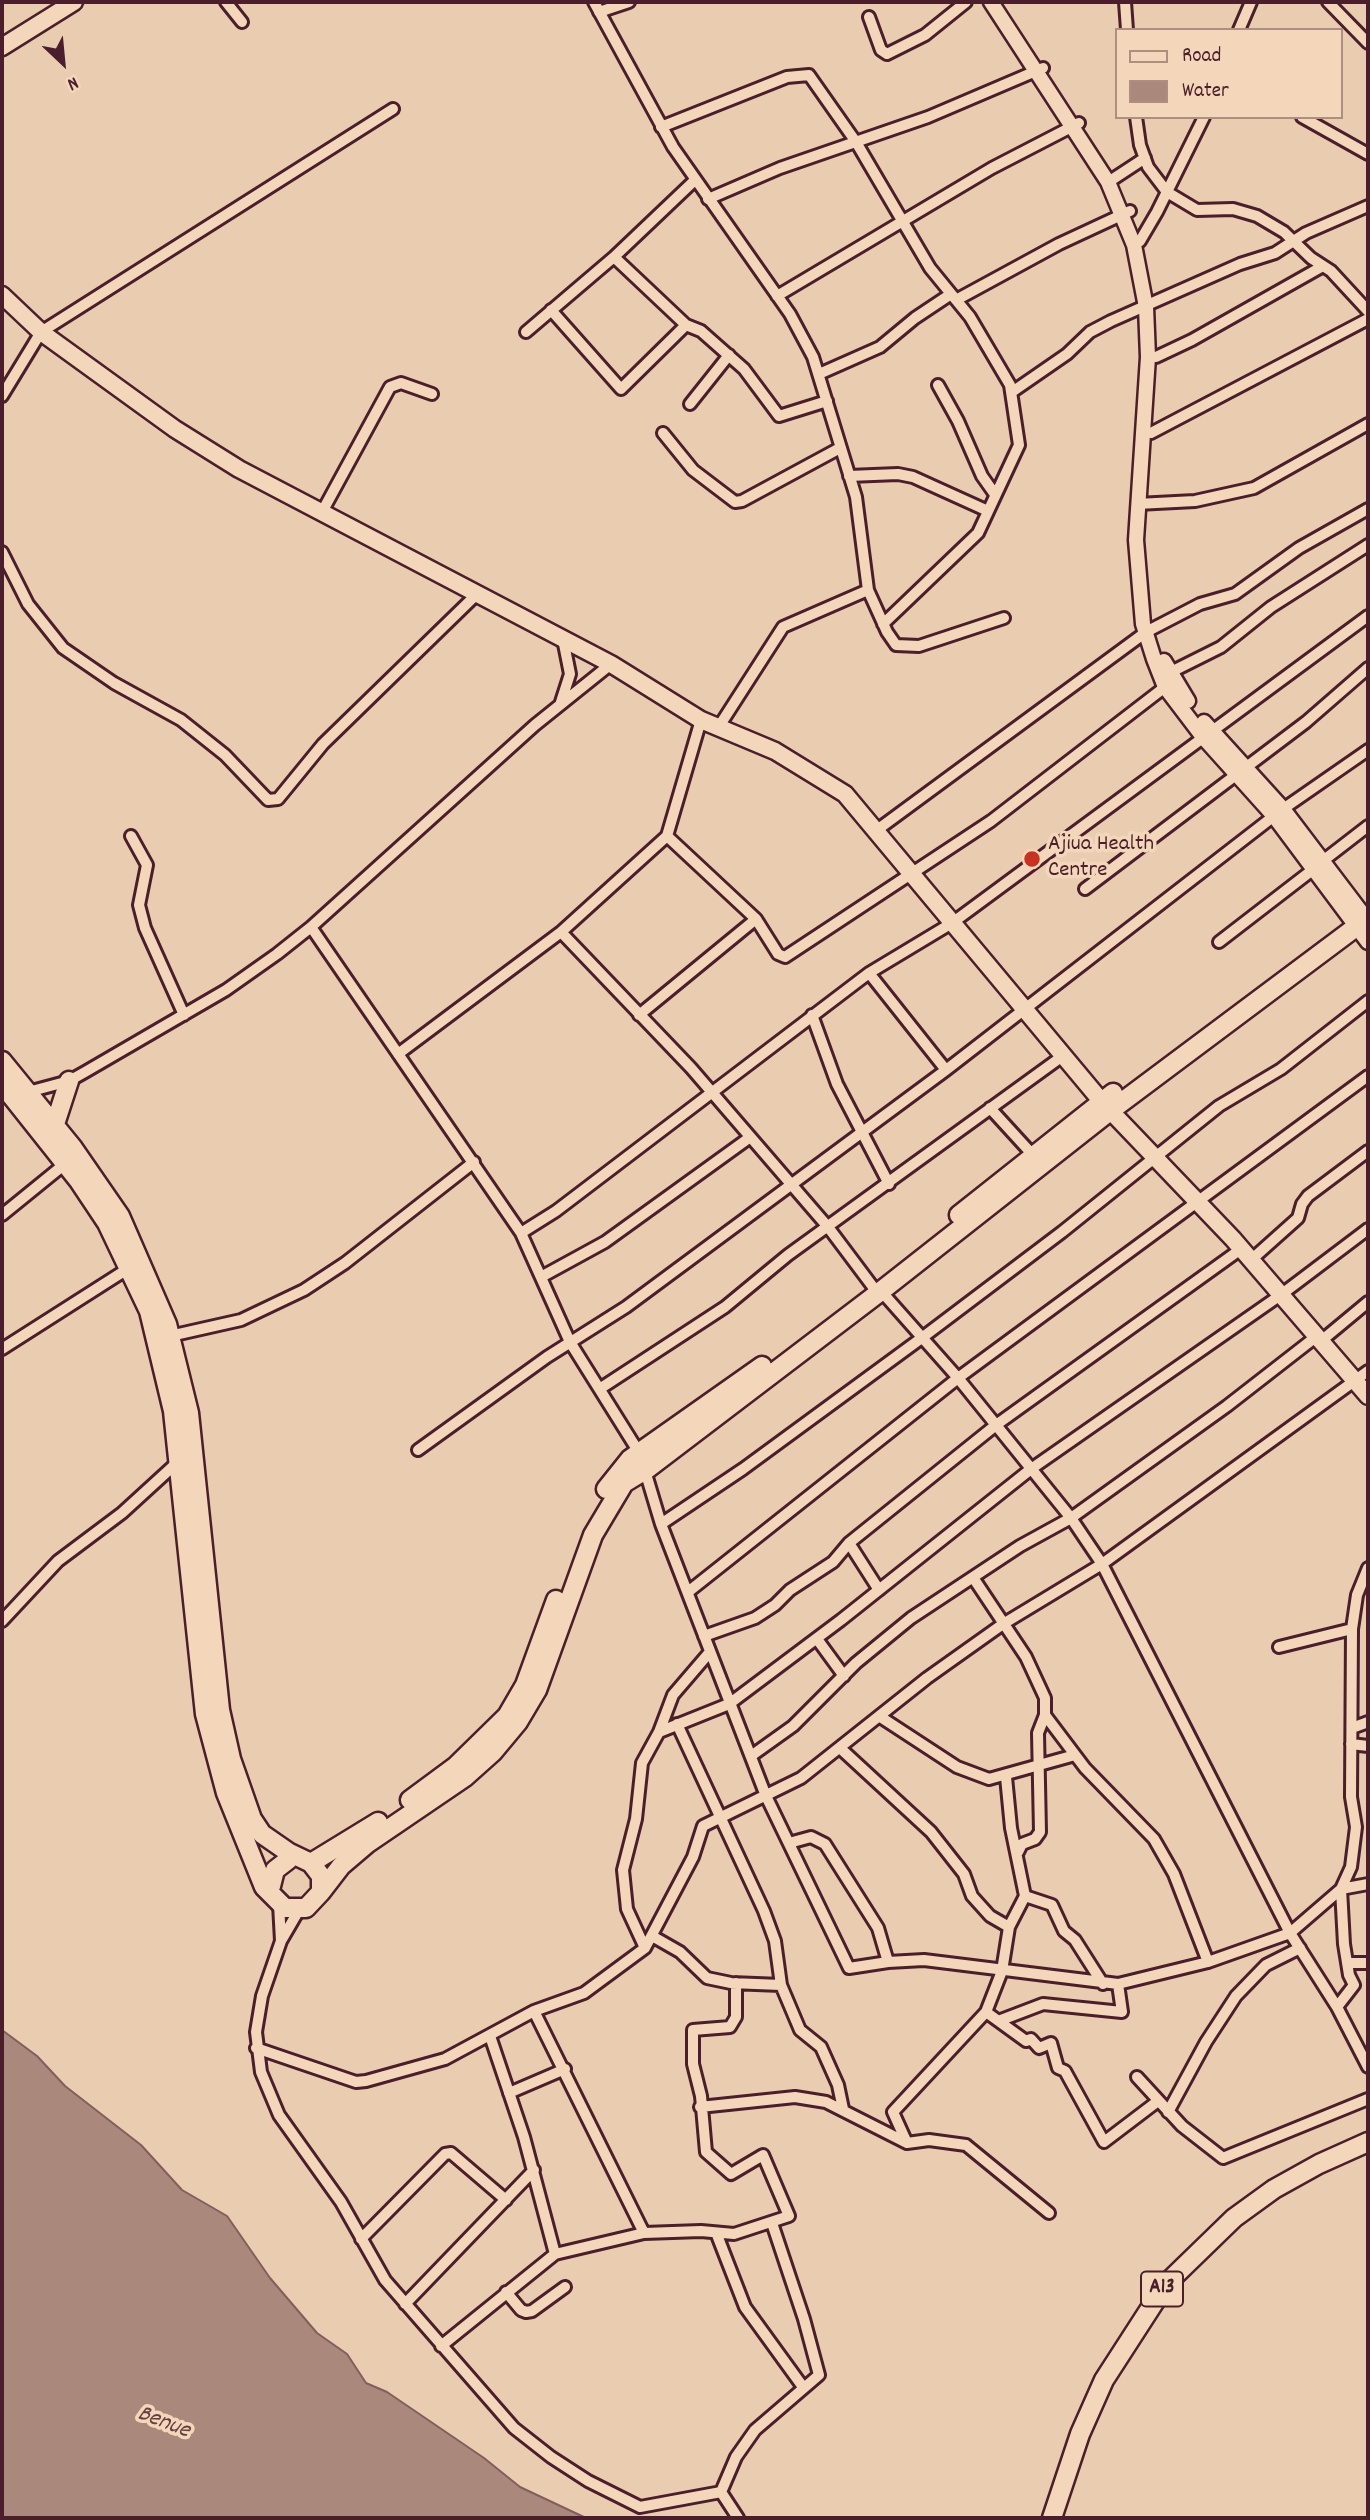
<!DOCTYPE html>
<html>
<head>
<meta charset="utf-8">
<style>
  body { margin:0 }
  #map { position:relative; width:1370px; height:2520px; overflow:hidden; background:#eaccb1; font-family:Dekko,sans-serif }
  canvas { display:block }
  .frame { position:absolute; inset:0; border:4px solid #4a1f2b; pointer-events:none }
  .legend { position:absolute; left:1115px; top:28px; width:228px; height:91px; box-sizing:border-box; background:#f4d7ba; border:2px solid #b08d81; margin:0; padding:9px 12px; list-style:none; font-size:21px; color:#4a1f2b }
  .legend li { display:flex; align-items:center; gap:14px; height:35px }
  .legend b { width:35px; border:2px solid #b08d81 }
  .north { position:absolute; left:28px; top:28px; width:70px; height:70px; -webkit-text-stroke:5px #f4d7ba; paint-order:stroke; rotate:154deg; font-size:19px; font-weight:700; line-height:28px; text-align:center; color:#4a1f2b }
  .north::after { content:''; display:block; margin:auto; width:24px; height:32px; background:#4a1f2b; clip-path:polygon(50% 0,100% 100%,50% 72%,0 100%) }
</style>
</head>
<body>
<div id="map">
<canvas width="1370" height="2520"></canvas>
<div class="frame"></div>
<ul class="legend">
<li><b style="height:9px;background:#f4d7ba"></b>Road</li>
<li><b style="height:19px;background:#ab887c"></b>Water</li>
</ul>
<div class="north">N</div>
</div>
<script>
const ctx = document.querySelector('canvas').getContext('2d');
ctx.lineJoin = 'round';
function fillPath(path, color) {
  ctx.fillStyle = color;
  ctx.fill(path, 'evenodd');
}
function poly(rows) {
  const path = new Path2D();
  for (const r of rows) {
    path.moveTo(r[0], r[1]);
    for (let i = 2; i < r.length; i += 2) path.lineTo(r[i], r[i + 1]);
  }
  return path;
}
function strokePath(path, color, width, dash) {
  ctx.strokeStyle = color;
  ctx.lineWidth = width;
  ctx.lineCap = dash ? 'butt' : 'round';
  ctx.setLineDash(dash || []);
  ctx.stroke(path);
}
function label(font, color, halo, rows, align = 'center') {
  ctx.font = font + ' Dekko,sans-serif';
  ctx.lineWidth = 7;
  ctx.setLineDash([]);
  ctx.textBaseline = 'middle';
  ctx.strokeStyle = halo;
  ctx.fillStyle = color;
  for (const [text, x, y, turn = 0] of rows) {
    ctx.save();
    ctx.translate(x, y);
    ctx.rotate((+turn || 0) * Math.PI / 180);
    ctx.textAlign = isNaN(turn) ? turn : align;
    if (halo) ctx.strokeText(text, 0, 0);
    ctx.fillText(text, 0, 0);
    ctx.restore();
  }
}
const water = poly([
  [2,2030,37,2056,65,2086,141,2145,182,2190,227,2216,270,2278,317,2333,347,2354,366,2383,387,2392,484,2458,520,2487,586,2518,2,2518,2,2030]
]);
const minor = poly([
  [226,2,242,22],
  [594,2,673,147,790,314,813,357,856,497,868,590,887,632,896,645,919,646,1004,618],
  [1125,2,1127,30],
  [1328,2,1368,43],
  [599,12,629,2],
  [869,17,881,50,887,54,925,35,966,2],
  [1239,30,1251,2],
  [1136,117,1140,145,1148,167,1167,192,1197,210,1233,209,1257,216,1284,232,1311,258,1331,271,1368,311],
  [1302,117,1368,154],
  [661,127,787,77,809,75,856,142,930,268,970,317,1010,385,1019,445,978,533,883,624],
  [1113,179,1145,158],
  [708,199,780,168,928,117,1043,68],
  [1134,245,1140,241,1157,212,1204,117],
  [614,257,686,325],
  [777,296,992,168,1079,123],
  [956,300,1059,244,1130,211],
  [551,310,621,389,686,325,701,331,744,369,779,416,827,401],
  [526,332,614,257,695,180],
  [1156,357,1192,340,1323,266],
  [819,374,880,347,915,318,951,294],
  [938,385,958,421,982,476,994,493],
  [1012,392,1067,354,1090,332,1111,321,1240,264,1275,253,1306,233,1368,206],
  [2,396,41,332,393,109],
  [690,404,729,355],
  [663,433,693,470,735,502,742,501,840,448],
  [1151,433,1368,319],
  [849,476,898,474,913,477,988,511],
  [1137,504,1195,501,1254,488,1368,424],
  [322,512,390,387,401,383,432,394],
  [2,552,28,604,63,648,114,683,181,720,225,755,268,800,278,799,323,744,478,593],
  [1169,673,1221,647,1271,607,1368,545],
  [561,702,570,674,563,639],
  [718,728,783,627,868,590],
  [877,830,1146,632,1200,604,1235,594,1299,548,1368,509],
  [131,836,147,865,139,905,145,928,184,1015],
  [667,836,756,919,778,954,785,957,991,821,1165,687],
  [1324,860,1368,826],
  [1085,889,1306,722,1368,668],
  [311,927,521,1233,570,1342,640,1454,661,1524,766,1796,849,1968,888,1962,924,1960,1118,1984,1208,1962,1290,1933,1341,1889,1368,1884],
  [561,932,691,1068,828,1227,873,1287,881,1291,958,1378,1071,1518,1102,1564,1290,1933,1337,2007,1368,2067],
  [1219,942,1315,868],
  [869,973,946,1070],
  [639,1015,756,919],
  [812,1015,837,1084,889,1184],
  [398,1054,561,932,667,836,701,720],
  [28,1092,69,1081,85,1072,226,990,277,954,311,927,535,725,611,664],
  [990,1108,1032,1154],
  [2,1215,66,1163],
  [521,1233,556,1211,869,973,952,923,1368,616],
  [1251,1260,1298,1218,1302,1204,1308,1196,1368,1151],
  [541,1277,605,1242,749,1138],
  [170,1336,241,1320,304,1290,345,1263,474,1162],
  [1321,1341,1368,1302],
  [2,1349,129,1268],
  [601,1388,725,1307,788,1255,1064,1055],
  [418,1450,547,1357,626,1307,946,1070,1283,809,1368,750],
  [661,1524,743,1469,923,1337,1062,1232,1219,1106,1281,1069,1368,1001],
  [849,1543,879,1590],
  [974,1579,1026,1657,1045,1698,1045,1715,1038,1733,1040,1832,1035,1839,1022,1844,1018,1852],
  [688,1592,958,1378,1368,1076],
  [2,1621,58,1561,122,1513,180,1460],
  [704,1636,755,1618,775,1605,790,1590,833,1562,849,1543,996,1425,1241,1249],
  [817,1639,844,1676],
  [1279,1647,1352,1629],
  [1045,1715,1085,1768,1154,1839,1174,1874,1208,1962],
  [879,1716,957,1767,989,1779,1075,1755],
  [677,1724,764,1911,775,1941,781,1985,800,2030,821,2047,838,2085,843,2109],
  [1352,1728,1368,1722],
  [659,1732,729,1704,841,1620,1031,1469,1282,1294,1368,1229],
  [1351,1744,1368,1746],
  [840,1748,931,1832,964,1874,972,1896,990,1916,1009,1927],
  [751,1756,793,1726,856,1663,911,1618,1020,1546,1071,1518,1227,1406,1317,1336],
  [1006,1777,1011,1828,1025,1896,1009,1927,1002,1971,986,2012,893,2112,907,2143,929,2140,966,2145,1049,2213],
  [789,1843,811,1837,825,1844,878,1928,888,1962],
  [1025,1896,1052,1905,1064,1931,1075,1940,1103,1984],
  [279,1904,281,1941],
  [299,1910,281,1941,262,1996,256,2032,261,2072,279,2115,341,2202,385,2280,514,2428,551,2457,588,2481,640,2507,721,2492,738,2518],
  [652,1936,680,1952,707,1978,731,1983,781,1985],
  [645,1948,627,1909,623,1870,636,1819,642,1763,659,1732,673,1695,709,1653],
  [1348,1963,1368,1963],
  [1337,2007,1354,1985,1349,1975,1344,1944,1341,1889,1351,1867,1356,1827,1351,1797,1352,1629,1357,1595,1368,1568],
  [534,2011,644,2233],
  [986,2012,1026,2041,1031,2039,1039,2048,1051,2043,1058,2068,1065,2071,1104,2142,1158,2101],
  [1001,2020,1043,2004,1122,2012,1118,1984],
  [490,2036,524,2137,555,2254],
  [256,2048,356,2082,366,2081,445,2059,534,2011,584,1993,645,1948,693,1857,703,1826,801,1778,927,1678,1003,1624,1102,1564,1368,1371],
  [1137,2077,1182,2126,1223,2158,1368,2099],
  [509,2093,565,2069],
  [700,2107,795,2097,826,2102,907,2143],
  [1168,2112,1206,2042,1236,1996,1266,1965,1300,1948],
  [717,2235,745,2307,803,2387],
  [361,2239,445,2154,451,2153,506,2200],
  [506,2292,521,2310,526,2312,532,2311,565,2287],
  [405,2304,534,2170],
  [441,2346,555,2254,644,2233,701,2231,734,2234,789,2216,763,2155,731,2174,706,2152,701,2096,693,2064,693,2030,730,2027,736,2017,736,1983],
  [721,2492,736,2457,755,2430,819,2375,804,2319,772,2223]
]);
const tertiary = poly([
  [991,2,1108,182,1134,245,1146,307,1148,357,1136,540,1143,624,1154,659,1165,687,1203,737,1274,816,1368,942],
  [1164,661,1188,701],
  [1204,722,1283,809,1368,921]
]);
const secondary = poly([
  [2,47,74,2],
  [2,295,41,332,175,429,239,469,611,664,701,720,775,751,845,794,1102,1102,1233,1239,1368,1396]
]);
const primary = poly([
  [2,1061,73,1148,120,1216,167,1324,189,1413,220,1710,231,1759,252,1819,262,1834,288,1852],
  [2,1084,79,1181,107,1223,149,1311,173,1411,205,1714,226,1793,264,1887],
  [55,1124,69,1081],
  [959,1215,1113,1093],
  [606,1489,630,1459,762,1366],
  [410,1800,456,1766,507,1716,525,1685,556,1600],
  [288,1852,311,1863,321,1876,321,1892,306,1908,285,1908,264,1887,271,1886,275,1870,288,1860,288,1852],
  [311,1863,378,1822],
  [321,1892,341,1866,368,1843,465,1777,493,1752,518,1722,537,1690,593,1535,624,1483,647,1469,881,1291,1110,1111,1368,918]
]);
const trunk = poly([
  [1052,2518,1080,2434,1104,2380,1166,2284,1234,2218,1274,2189,1319,2164,1368,2142]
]);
const markers = [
  [1032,859,9,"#c8321e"]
];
const shields = [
  [1162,2289,42]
];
const shieldNames = [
  ["A13",1162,2289]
];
const poiNames = [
  ["Ajiua Health",1048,846],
  ["Centre",1048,872]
];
const waterNames = [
  ["Benue",163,2424,21]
];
fillPath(water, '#ab887c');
strokePath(water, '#845e5c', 2);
strokePath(minor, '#4a1f2b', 16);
strokePath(tertiary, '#4a1f2b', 19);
strokePath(secondary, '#4a1f2b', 21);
strokePath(primary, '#4a1f2b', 23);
strokePath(trunk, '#4a1f2b', 23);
strokePath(minor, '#f4d7ba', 10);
strokePath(tertiary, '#f4d7ba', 14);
strokePath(secondary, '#f4d7ba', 16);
strokePath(primary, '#f4d7ba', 18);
strokePath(trunk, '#f4d7ba', 18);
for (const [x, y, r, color] of markers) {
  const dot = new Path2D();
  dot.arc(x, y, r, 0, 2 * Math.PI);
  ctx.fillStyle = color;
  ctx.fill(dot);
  strokePath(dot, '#f4d7ba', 2.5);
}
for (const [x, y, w] of shields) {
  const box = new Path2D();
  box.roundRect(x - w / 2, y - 17.5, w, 35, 5);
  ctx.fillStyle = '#f4d7ba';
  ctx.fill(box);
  strokePath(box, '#4a1f2b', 2);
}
label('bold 21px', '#4a1f2b', null, shieldNames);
label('23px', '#4a1f2b', '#f4d7ba', poiNames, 'left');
label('italic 24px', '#673e43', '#f4d7ba', waterNames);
</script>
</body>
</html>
